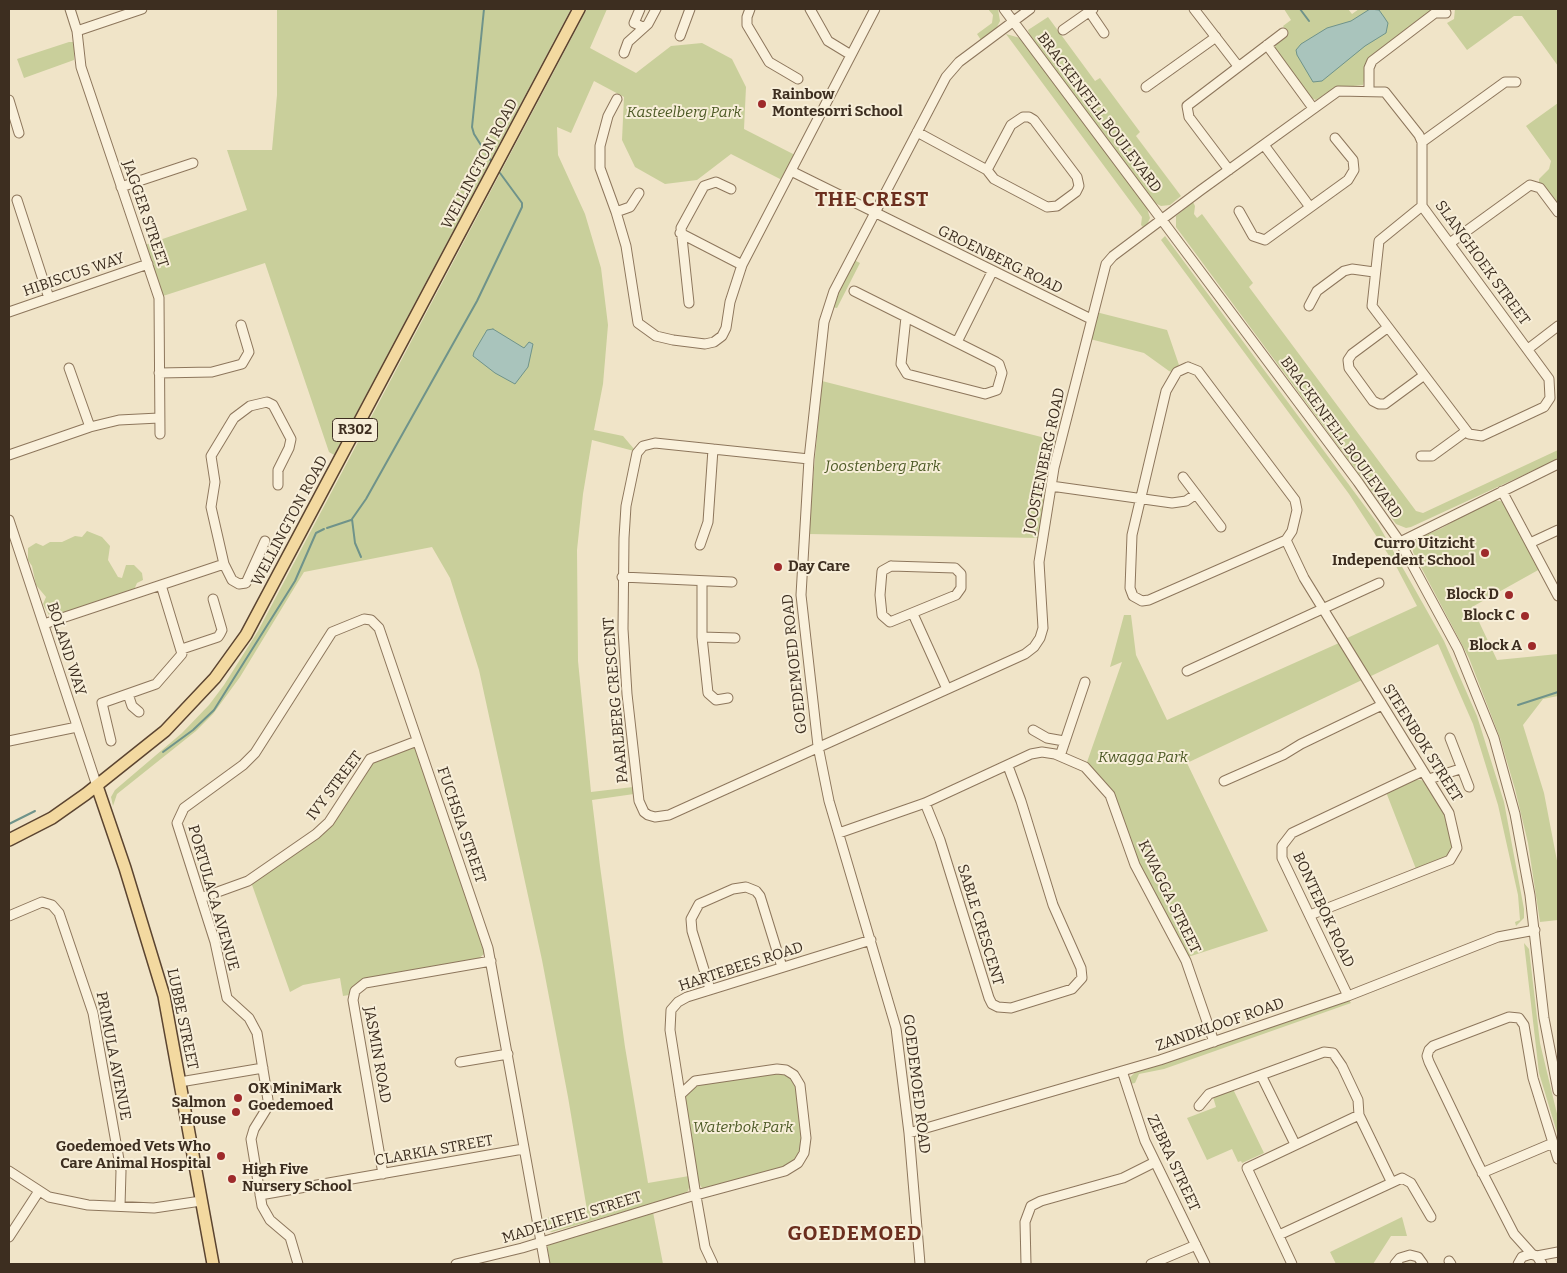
<!DOCTYPE html>
<html>
<head>
<meta charset="utf-8">
<style>
  body { margin:0 }
  #map { position:relative; width:1567px; height:1273px; overflow:hidden; background:#f0e4c8; font-family:Bitter,serif }
  canvas { display:block }
  .frame { position:absolute; inset:0; border:10px solid #3d2e20; pointer-events:none }
</style>
</head>
<body>
<div id="map">
<canvas width="1567" height="1273"></canvas>
<div class="frame"></div>
</div>
<script>
const ctx = document.querySelector('canvas').getContext('2d');
ctx.lineJoin = 'round';
function fillPath(path, color) {
  ctx.fillStyle = color;
  ctx.fill(path, 'evenodd');
}
function poly(rows) {
  const path = new Path2D();
  for (const r of rows) {
    path.moveTo(r[0], r[1]);
    for (let i = 2; i < r.length; i += 2) path.lineTo(r[i], r[i + 1]);
  }
  return path;
}
function strokePath(path, color, width, dash) {
  ctx.strokeStyle = color;
  ctx.lineWidth = width;
  ctx.lineCap = dash ? 'butt' : 'round';
  ctx.setLineDash(dash || []);
  ctx.stroke(path);
}
function label(font, color, halo, rows, align = 'center') {
  ctx.font = font + ' Bitter,serif';
  ctx.lineWidth = 4;
  ctx.setLineDash([]);
  ctx.textBaseline = 'middle';
  ctx.strokeStyle = halo;
  ctx.fillStyle = color;
  for (const [text, x, y, turn = 0] of rows) {
    ctx.save();
    ctx.translate(x, y);
    ctx.rotate((+turn || 0) * Math.PI / 180);
    ctx.textAlign = isNaN(turn) ? turn : align;
    if (halo) ctx.strokeText(text, 0, 0);
    ctx.fillText(text, 0, 0);
    ctx.restore();
  }
}
const green = poly([
  [277,9,571,9,334,455,329,452,265,263,163,296,145,245,247,210,227,150,272,150,277,95],
  [587,9,607,9,590,48,636,73,671,46,702,43,732,59,746,87,744,129,795,155,782,180,731,154,697,180,665,184,635,167,622,140,624,97,594,81,571,133,557,127,558,155,585,214,601,268,608,325,603,384,594,430,623,436,634,449,634,451,592,440,583,494,577,550,578,661,591,792,633,787,634,794,592,800,600,866,625,1047,648,1183,689,1176,690,1184,688,1191,682,1195,552,1232,545,1230,540,1219,587,1210,568,1097,542,960,479,670,450,578,432,547,304,572,240,677,213,714,196,731,117,794,113,806,111,797,115,790,182,733,209,705,224,685,258,631],
  [988,9,998,9,1000,21,996,29,981,40,977,34,992,23,993,15],
  [1284,9,1348,9,1352,14,1359,9,1437,9,1369,59,1363,85,1334,88,1316,100,1309,97,1274,49,1277,42,1288,33,1283,26,1291,20],
  [1455,9,1558,9,1558,66,1522,16,1514,16,1467,50,1447,23,1454,19],
  [1048,17,1095,81,1100,78,1140,132,1136,136,1181,196,1170,205,1161,206,1153,202,1030,37,1028,30],
  [1006,34,1020,38,1146,205,1150,218,1145,229,1141,225,1142,217],
  [69,42,74,42,74,60,24,78,17,59],
  [1558,103,1558,206,1539,183,1539,179,1549,169,1551,161,1526,126],
  [1193,202,1195,206,1194,214,1197,218,1202,214,1253,283,1249,287,1416,511,1423,513,1558,450,1558,459,1411,527,1406,528,1396,524,1176,227,1176,216],
  [1165,236,1378,524,1444,641,1477,716,1504,802,1524,909,1524,918,1516,926,1515,922,1520,920,1518,895,1498,805,1473,724,1438,644,1369,677,1345,639,1417,606,1397,568,1349,494,1161,240],
  [854,260,860,263,837,308,832,307],
  [1096,312,1167,330,1179,365,1172,372,1169,371,1144,353,1090,339],
  [822,381,1057,441,1039,538,808,534],
  [1491,500,1501,501,1505,505,1540,569,1472,607,1497,660,1558,654,1558,696,1543,699,1523,725,1544,793,1558,866,1558,920,1540,922,1528,843,1515,789,1500,738,1469,658,1413,552,1413,543,1419,538,1442,528],
  [87,531,102,537,110,546,108,560,118,577,122,578,126,565,134,565,142,573,143,580,137,583,133,592,50,617,43,604,46,597,36,585,32,566,28,560,28,548,36,543,43,546,50,542,62,542,75,536,82,537],
  [1124,615,1131,615,1136,655,1167,720,1339,643,1362,680,1187,763,1268,931,1188,957,1143,874,1114,795,1101,778,1086,765,1122,662,1110,667],
  [412,747,416,749,485,949,484,954,478,959,365,979,353,986,349,995,343,996,340,978,303,985,290,992,251,882,321,835,373,760],
  [1415,779,1425,781,1445,813,1454,846,1449,856,1416,869,1386,792],
  [1524,943,1529,949,1540,1043,1558,1118,1558,1136,1539,1073],
  [1349,1000,1351,1003,1164,1069,1139,1074,1135,1083,1130,1084,1129,1078,1137,1071],
  [779,1072,789,1075,796,1083,803,1143,799,1156,789,1166,705,1189,702,1188,698,1182,684,1097,693,1085],
  [1233,1089,1264,1153,1242,1163,1241,1161,1238,1162,1232,1149,1207,1160,1187,1118,1216,1107,1213,1097,1214,1094],
  [653,1212,663,1264,550,1264,547,1245,549,1242],
  [1402,1217,1407,1236,1391,1236,1373,1264,1336,1264,1330,1252]
]);
const water = poly([
  [1370,9,1379,10,1384,17,1388,23,1386,33,1365,46,1322,81,1313,82,1297,55,1296,50,1301,44,1327,28,1351,21,1370,9],
  [493,329,524,348,529,342,533,344,528,367,515,384,495,373,473,356,474,352,487,330,493,329]
]);
const stream = poly([
  [484,9,472,127,474,134,491,161],
  [1300,9,1309,21],
  [327,528,351,520],
  [361,557,355,543,352,519,366,499,477,301,522,207,522,203,500,173],
  [1518,705,1558,692],
  [163,752,193,730,214,710,295,581,316,533,324,529],
  [9,824,35,811]
]);
const minor = poly([
  [70,9,77,31,81,67,159,298,160,434],
  [640,9,634,23,643,27],
  [750,9,747,17,747,25,769,62,798,79],
  [810,9,828,41,851,55],
  [1004,9,1358,482,1400,542,1458,649,1494,738,1515,814,1530,895,1544,1018,1558,1091],
  [1194,9,1238,66],
  [1089,11,1104,33],
  [1063,30,1093,9],
  [77,31,142,9],
  [680,36,690,9],
  [1267,45,1313,108],
  [624,53,628,42,648,24,656,9],
  [1146,87,1216,37],
  [1369,90,1369,68,1372,61,1435,13,1446,13],
  [9,100,19,133],
  [917,132,987,170,994,179,1047,207,1057,206,1076,192,1079,186,1077,177,1034,120,1029,117,1023,117,1011,125,987,170],
  [1422,142,1505,82,1516,82],
  [1264,145,1310,207],
  [1229,170,1189,117,1187,106,1283,33],
  [791,171,1091,319],
  [121,187,193,163],
  [639,193,630,207,616,212,626,246,638,323,656,336,673,340,705,344,714,342,722,336,726,328,730,302,742,265,875,9],
  [17,200,49,298],
  [1239,211,1253,236,1265,240,1348,180,1354,170,1353,160,1335,138],
  [616,212,600,168,600,146,608,116,617,99],
  [680,233,742,265],
  [1450,243,1530,185,1540,188,1558,212],
  [854,291,996,362,999,364,1002,373,997,390,985,394,907,374,901,364,906,317],
  [689,303,681,228,704,186,716,182,731,189],
  [1309,306,1317,291,1344,271,1352,269,1374,272],
  [9,312,148,264],
  [1387,328,1352,354,1348,360,1349,368,1373,401,1379,404,1385,404,1423,376],
  [957,342,992,272],
  [1528,349,1558,326],
  [1188,367,1198,371,1295,500,1297,510,1292,531,1286,540,1149,600,1142,601,1133,596,1130,588,1132,535,1166,391,1177,372,1188,367],
  [69,368,90,427],
  [159,373,212,372,242,364,249,352,241,325],
  [9,455,90,427,119,420,159,418],
  [1421,456,1432,456,1465,432],
  [809,459,655,443,643,446,637,453,626,506,624,538,623,629,627,694,639,801,644,812,648,815,655,817,669,815,1025,654,1034,647,1040,638,1043,628,1039,562,1054,468,1106,264,1113,256,1201,190,1338,91,1385,92,1419,135,1422,142,1422,206,1549,379,1550,398,1544,407,1482,436,1469,434,1372,306,1379,241,1422,206],
  [1183,477,1221,527],
  [1051,486,1172,503,1186,501,1196,494],
  [1502,491,1558,596],
  [9,520,97,786],
  [1286,540,1304,578,1449,813,1457,848,1450,860,1310,915],
  [1400,542,1558,464],
  [1530,543,1558,530],
  [700,545,708,522,713,449],
  [224,564,232,580,239,584,246,583,265,541],
  [891,566,955,568,961,574,961,588,956,595,890,622,882,615,880,595,882,571,891,566],
  [622,577,732,582],
  [702,581,702,637,708,693,716,700,728,698],
  [913,614,947,689],
  [44,624,224,564,211,507,215,482,211,456,234,418,250,406,267,402,273,405,291,439,289,448,278,470,278,485],
  [702,637,735,638],
  [182,649,218,637,220,634,222,630,213,599],
  [1187,671,1379,583],
  [128,694,132,706,139,712],
  [1033,730,1047,738,1064,741],
  [1450,738,1469,787],
  [9,741,77,727],
  [111,741,102,703,156,684,182,654,161,585],
  [1060,756,1085,682],
  [1429,779,1460,769],
  [1224,781,1283,755,1301,744,1382,705],
  [925,803,940,840,989,998,992,1004,998,1007,1011,1008,1072,989,1082,978,1081,968,1053,905,1021,801,1008,766],
  [839,833,925,803,1031,754,1042,752,1055,754,1085,767,1110,795,1135,865,1186,961,1214,1042],
  [201,898,248,881,316,834,329,822,370,759,417,741],
  [9,916,42,902,52,905,59,913,93,1013,121,1171,120,1206],
  [710,989,692,931,691,919,699,904,733,889,746,887,756,891,760,896,782,967],
  [1348,996,1282,858,1282,846,1292,833,1423,771],
  [460,1062,508,1054],
  [1122,1071,1145,1141,1205,1264],
  [1261,1075,1295,1144],
  [180,1082,263,1068],
  [1199,1106,1209,1094,1324,1052,1333,1053,1342,1066,1358,1100,1359,1115,1391,1181],
  [909,1133,1160,1060,1348,996,1498,937,1535,930],
  [9,1171,49,1197,88,1205,154,1208,201,1201],
  [1482,1173,1553,1143],
  [383,1174,353,1000,355,991,365,983,491,961],
  [260,1195,523,1149],
  [1279,1235,1402,1178,1411,1183,1431,1217],
  [9,1237,39,1191],
  [1532,1254,1514,1234,1477,1162,1429,1062,1427,1056,1429,1050,1433,1046,1509,1017,1519,1018,1524,1025,1533,1078,1558,1159],
  [1537,1256,1558,1252],
  [1449,1261,1451,1264],
  [298,1264,290,1237,270,1220,262,1206,251,1139,254,1129,267,1108,268,1100,257,1033,249,1018,227,998,215,942,177,823,184,808,243,765,255,753,332,632,364,619,371,620,379,628,488,948,545,1264],
  [456,1264,522,1248,689,1197,785,1171,798,1163,804,1153,806,1138,800,1085,794,1075,786,1070,777,1069,695,1081,680,1095],
  [713,1264,705,1247,696,1196,670,1030,671,1010,678,1002,687,997,871,940],
  [920,1264,909,1133,896,1028,829,801,818,746,801,595,809,459,824,322,834,291,946,77,959,62,1030,9],
  [1026,1264,1025,1222,1031,1206,1041,1201,1123,1178,1155,1162],
  [1151,1264,1196,1245],
  [1292,1264,1247,1168,1359,1115],
  [1395,1264,1400,1258,1410,1255,1418,1257,1423,1264],
  [1518,1264,1522,1257,1531,1254,1537,1256,1542,1264]
]);
const major = poly([
  [97,786,125,868,164,996,213,1264],
  [9,840,52,818,86,794,165,731,215,678,246,635,579,9]
]);
const markers = [
  [762,104,5,"#9e2a2b"],
  [1485,553,5,"#9e2a2b"],
  [778,567,5,"#9e2a2b"],
  [1509,595,5,"#9e2a2b"],
  [1525,616,5,"#9e2a2b"],
  [1532,646,5,"#9e2a2b"],
  [238,1098,5,"#9e2a2b"],
  [236,1112,5,"#9e2a2b"],
  [221,1156,5,"#9e2a2b"],
  [232,1179,5,"#9e2a2b"]
];
const shields = [
  [355,430,45]
];
const shieldNames = [
  ["R302",355,430]
];
const poiNames = [
  ["Rainbow",772,95,"left"],
  ["Montesorri School",772,112,"left"],
  ["Curro Uitzicht",1475,544],
  ["Independent School",1475,561],
  ["Day Care",788,567,"left"],
  ["Block D",1499,595],
  ["Block C",1515,616],
  ["Block A",1522,646],
  ["OK MiniMark",248,1089,"left"],
  ["Goedemoed",248,1106,"left"],
  ["Salmon",226,1103],
  ["House",226,1120],
  ["Goedemoed Vets Who",211,1147],
  ["Care Animal Hospital",211,1164],
  ["High Five",242,1170,"left"],
  ["Nursery School",242,1187,"left"]
];
const parkNames = [
  ["Kasteelberg Park",684,113],
  ["Joostenberg Park",883,467],
  ["Kwagga Park",1143,758],
  ["Waterbok Park",743,1128]
];
const streetNames = [
  ["BRACKENFELL BOULEVARD",1099,113,53],
  ["WELLINGTON ROAD",480,164,-62],
  ["JAGGER STREET",145,214,71],
  ["GROENBERG ROAD",1000,260,26],
  ["SLANGHOEK STREET",1482,263,54],
  ["HIBISCUS WAY",74,275,-19],
  ["BRACKENFELL BOULEVARD",1341,438,54],
  ["JOOSTENBERG ROAD",1045,461,-78],
  ["WELLINGTON ROAD",290,521,-62],
  ["BOLAND WAY",66,649,72],
  ["GOEDEMOED ROAD",795,664,-96],
  ["PAARLBERG CRESCENT",616,700,-95],
  ["STEENBOK STREET",1422,743,58],
  ["IVY STREET",335,786,-53],
  ["FUCHSIA STREET",461,825,71],
  ["KWAGGA STREET",1169,897,64],
  ["PORTULACA AVENUE",213,898,74],
  ["BONTEBOK ROAD",1323,910,65],
  ["SABLE CRESCENT",980,925,73],
  ["HARTEBEES ROAD",741,967,-18],
  ["LUBBE STREET",182,1019,78],
  ["ZANDKLOOF ROAD",1220,1025,-19],
  ["JASMIN ROAD",377,1055,80],
  ["PRIMULA AVENUE",113,1056,79],
  ["GOEDEMOED ROAD",916,1084,83],
  ["CLARKIA STREET",434,1151,-10],
  ["ZEBRA STREET",1173,1163,65],
  ["MADELIEFIE STREET",572,1218,-17]
];
const districtNames = [
  ["THE CREST",872,200],
  ["GOEDEMOED",855,1234]
];
fillPath(green, '#c9cf9b');
fillPath(water, '#a9c4bc');
strokePath(water, '#6f938a', 1);
strokePath(stream, '#6f938a', 2);
strokePath(minor, '#8d765c', 11);
strokePath(major, '#5b4430', 14);
strokePath(minor, '#faf1dc', 9);
strokePath(major, '#f3d9a0', 11);
for (const [x, y, r, color] of markers) {
  const dot = new Path2D();
  dot.arc(x, y, r, 0, 2 * Math.PI);
  ctx.fillStyle = color;
  ctx.fill(dot);
  strokePath(dot, '#f7eed8', 2);
}
for (const [x, y, w] of shields) {
  const box = new Path2D();
  box.roundRect(x - w / 2, y - 11.5, w, 23, 4);
  ctx.fillStyle = '#f7eed8';
  ctx.fill(box);
  strokePath(box, '#3d2e20', 1);
}
label('bold 14px', '#3d2e20', null, shieldNames);
label('bold 15px', '#3d2e20', '#f7eed8', poiNames, 'right');
label('italic 15px', '#4d5a26', '#f7eed8', parkNames);
label('15px', '#3d2e20', '#f7eed8', streetNames);
ctx.letterSpacing = '1px';
label('bold 20px', '#6b2e1e', '#f7eed8', districtNames);
ctx.letterSpacing = '0px';
</script>
</body>
</html>
